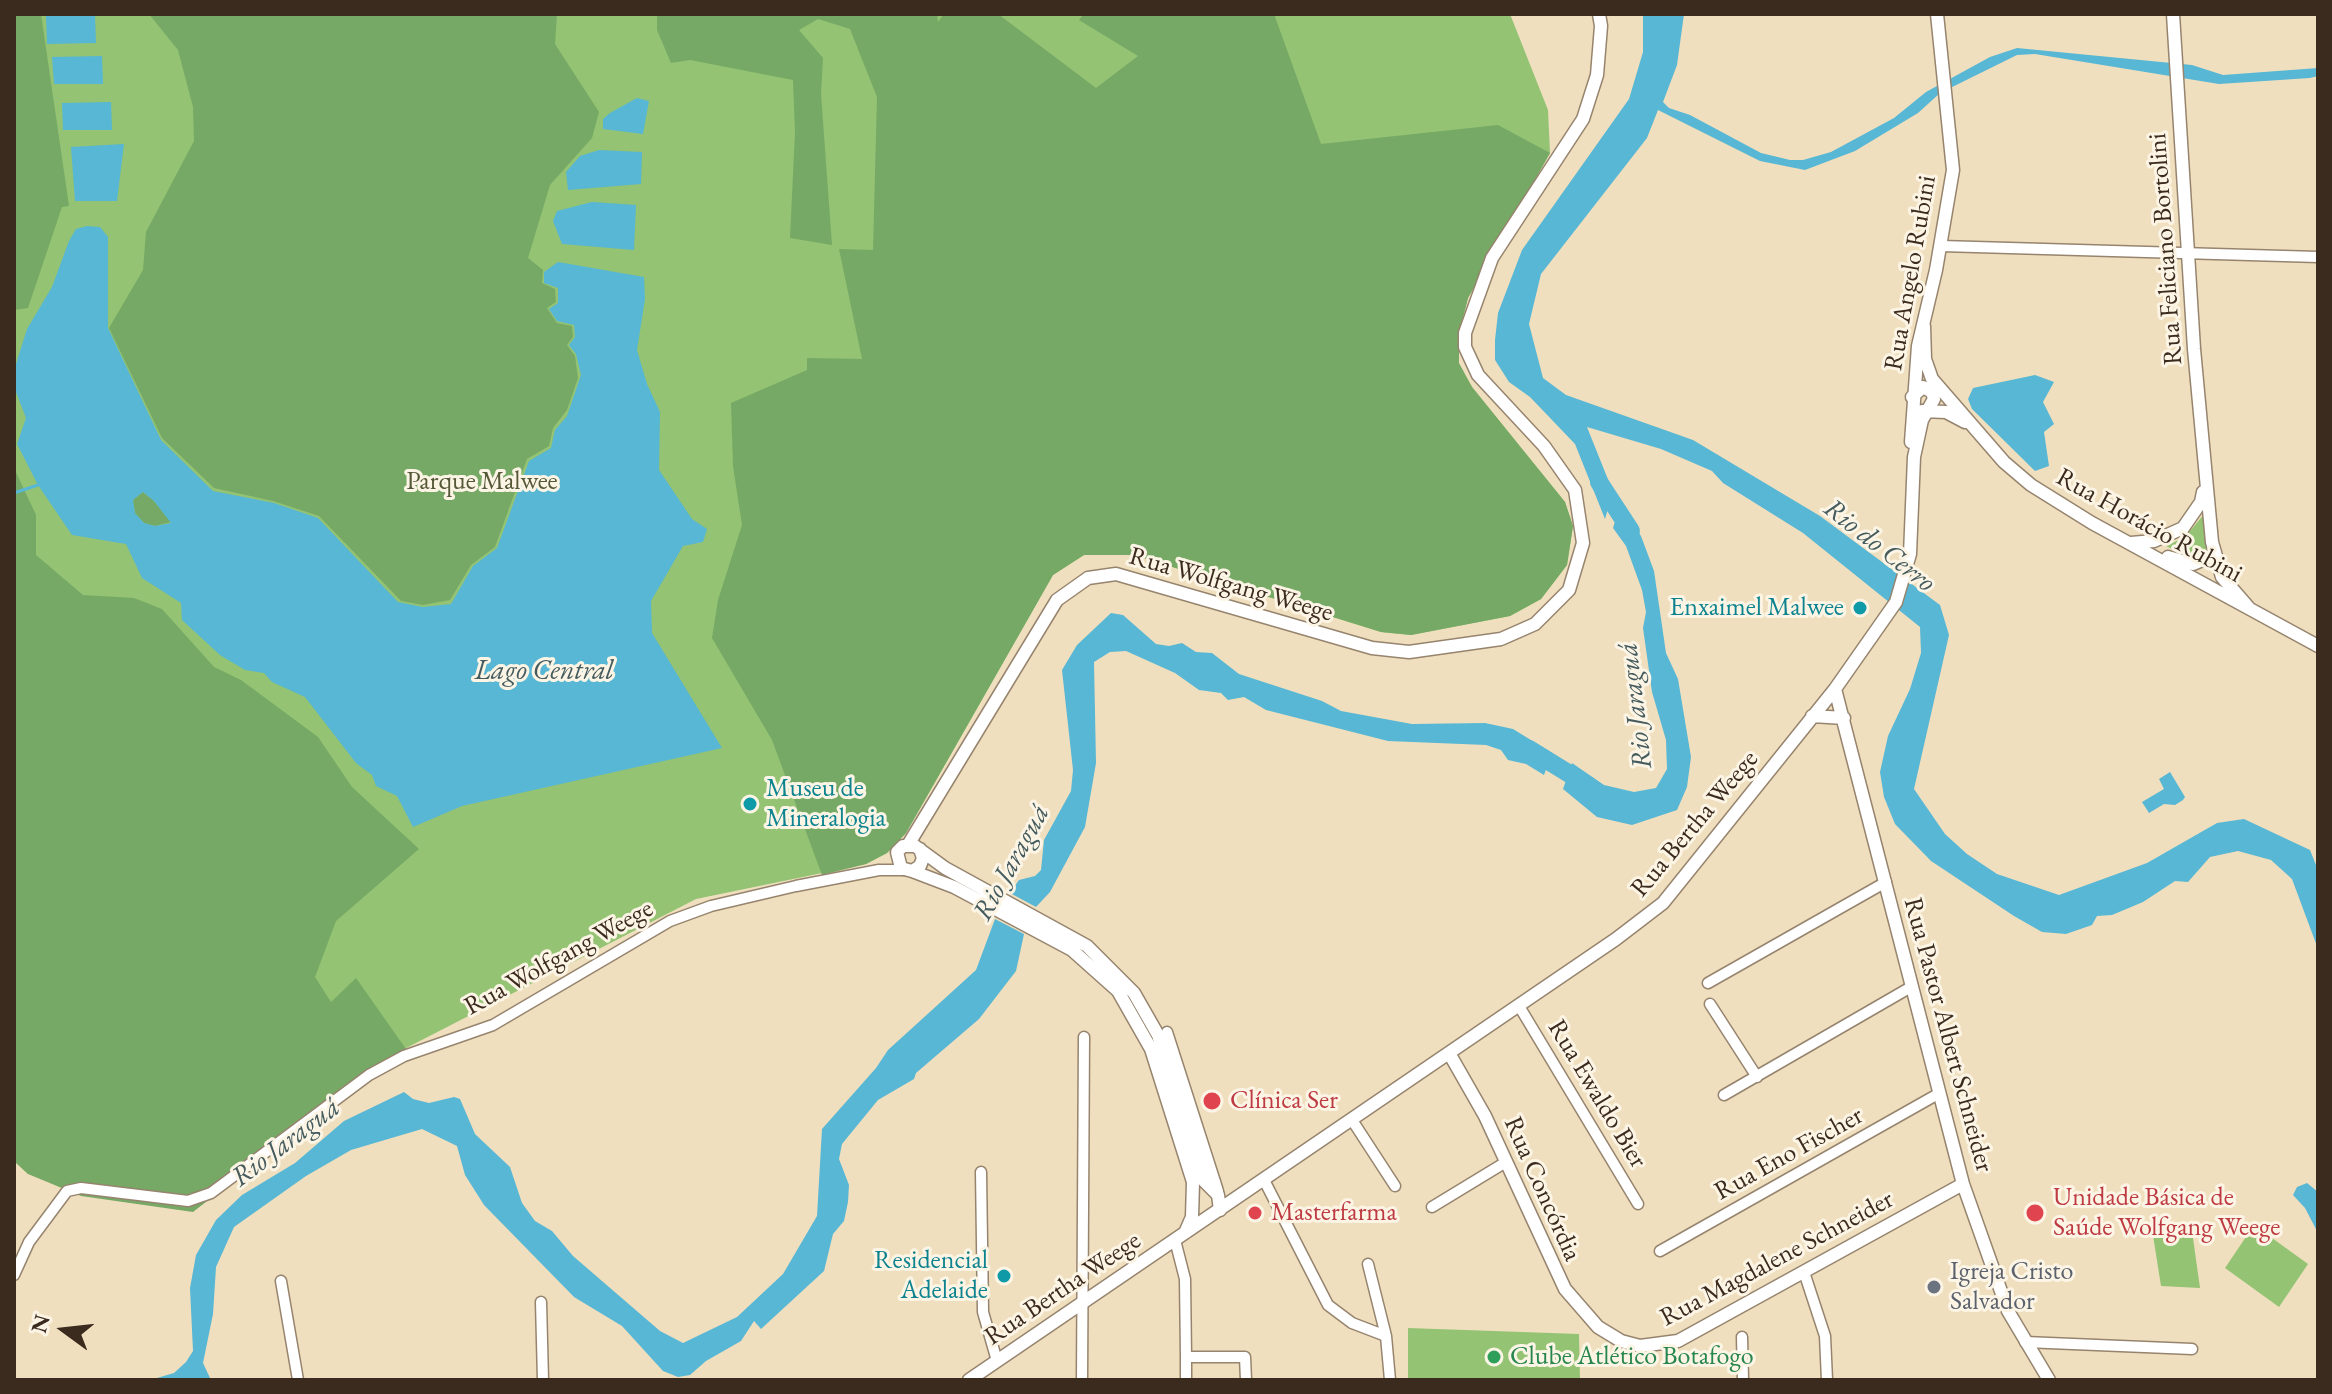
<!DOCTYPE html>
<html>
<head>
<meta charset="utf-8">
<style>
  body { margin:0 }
  #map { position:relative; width:2332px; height:1394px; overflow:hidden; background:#f0dfbe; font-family:"EB Garamond",serif }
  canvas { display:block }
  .frame { position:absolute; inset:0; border:16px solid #3b2a1e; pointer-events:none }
  .north { position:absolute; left:24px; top:1290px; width:80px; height:80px; -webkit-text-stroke:6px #fcf5e5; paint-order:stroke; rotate:285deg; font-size:22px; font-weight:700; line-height:32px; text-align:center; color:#3b2a1e }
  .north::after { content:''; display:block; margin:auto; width:28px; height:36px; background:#3b2a1e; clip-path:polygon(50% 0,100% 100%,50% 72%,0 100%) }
</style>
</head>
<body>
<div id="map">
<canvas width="2332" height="1394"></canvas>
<div class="frame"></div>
<div class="north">N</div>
</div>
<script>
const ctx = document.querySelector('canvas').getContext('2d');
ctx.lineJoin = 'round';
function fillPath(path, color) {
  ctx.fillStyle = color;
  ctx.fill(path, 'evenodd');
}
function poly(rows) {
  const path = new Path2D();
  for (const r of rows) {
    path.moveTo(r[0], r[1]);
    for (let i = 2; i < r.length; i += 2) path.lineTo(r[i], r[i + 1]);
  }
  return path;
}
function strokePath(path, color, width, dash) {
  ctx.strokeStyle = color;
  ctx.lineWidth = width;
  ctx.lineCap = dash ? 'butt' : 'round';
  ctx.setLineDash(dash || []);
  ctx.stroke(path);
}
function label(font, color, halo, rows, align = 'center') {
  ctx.font = font + ' "EB Garamond",serif';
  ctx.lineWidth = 6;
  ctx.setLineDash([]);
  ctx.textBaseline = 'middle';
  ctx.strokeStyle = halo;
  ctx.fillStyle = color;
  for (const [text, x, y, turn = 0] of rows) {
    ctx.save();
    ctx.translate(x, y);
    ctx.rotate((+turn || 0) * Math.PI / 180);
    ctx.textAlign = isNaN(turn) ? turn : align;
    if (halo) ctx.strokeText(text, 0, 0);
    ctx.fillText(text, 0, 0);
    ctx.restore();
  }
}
const green = poly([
  [14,14,1510,14,1548,110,1550,153,1468,298,1459,333,1459,364,1472,387,1565,502,1573,526,1567,565,1541,599,1510,616,1411,635,1381,632,1134,555,1084,555,1053,575,906,833,887,853,866,864,696,899,379,1062,74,1181,28,1174,14,1161],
  [2205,513,2208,550,2203,555,2190,558,2166,546,2185,537],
  [2191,1224,2200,1288,2161,1286,2152,1229],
  [2254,1225,2308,1264,2279,1307,2225,1268],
  [1408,1328,1579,1334,1580,1380,1408,1380]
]);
const forest = poly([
  [14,14,41,14,69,206,62,207,28,308,14,310],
  [149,14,557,14,555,44,599,112,592,138,550,185,528,258,543,270,542,283,555,289,556,302,547,308,557,323,572,326,573,337,567,345,575,356,578,378,567,410,553,428,549,446,527,459,495,547,471,565,450,600,423,605,401,601,319,516,273,501,214,488,162,438,109,328,143,270,146,232,194,141,193,107,178,50],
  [657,14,937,14,938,22,944,14,998,14,1096,88,1138,56,1079,20,1084,14,1274,14,1321,144,1498,125,1550,153,1468,298,1459,333,1459,363,1472,387,1565,502,1573,526,1567,565,1541,599,1510,616,1411,635,1381,632,1134,555,1084,555,1053,575,906,833,887,853,866,864,822,875,772,740,712,638,718,600,742,525,733,466,731,403,807,370,807,358,862,359,839,249,873,250,877,97,850,29,818,19,799,30,823,58,821,94,832,245,790,238,795,132,793,80,690,60,671,63,657,30],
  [14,468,36,515,36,555,83,595,134,598,162,609,214,667,241,680,318,737,352,787,419,849,336,921,315,977,331,1002,356,978,413,1059,366,1078,193,1212,81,1196,28,1174,14,1161],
  [143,492,154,501,171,522,155,526,144,523,135,513,133,500]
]);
const water = poly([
  [1643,14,1684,14,1677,65,1663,102,1669,108,1690,115,1761,153,1790,160,1803,160,1831,152,1894,118,1926,92,1990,57,2017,48,2192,65,2223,75,2318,68,2318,76,2310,78,2219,84,2035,54,2017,55,1940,93,1918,113,1855,151,1805,170,1760,161,1658,110,1647,138,1541,274,1529,324,1543,378,1566,395,1693,440,1820,516,1940,605,1949,635,1914,789,1945,834,1967,854,1997,874,2059,895,2147,863,2217,823,2244,819,2310,850,2318,870,2318,949,2292,879,2271,860,2238,851,2210,857,2188,882,2175,881,2143,902,2112,915,2097,916,2092,925,2066,934,2042,932,2014,916,1931,861,1895,824,1884,797,1880,772,1888,736,1910,689,1921,653,1920,627,1803,533,1723,483,1712,471,1661,449,1587,427,1613,492,1605,519,1575,444,1530,397,1509,382,1495,360,1495,340,1498,313,1522,250,1629,99,1643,52],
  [95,15,96,43,47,44,46,16],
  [102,56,103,84,54,84,52,57],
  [637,98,649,101,643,134,603,129,603,119,610,113],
  [111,102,112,130,63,130,62,103],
  [124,144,117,201,75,201,71,147],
  [599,150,642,152,641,184,568,190,566,172,580,156],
  [592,202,636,205,634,250,562,244,553,221,557,211],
  [87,226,100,227,108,237,108,328,161,440,213,491,274,503,318,518,398,602,423,607,451,604,473,566,497,548,529,461,551,448,555,430,567,416,581,375,576,354,569,345,575,337,574,325,557,321,549,309,558,303,558,288,544,283,544,272,558,262,644,277,645,299,637,350,647,384,660,412,659,470,692,519,707,529,703,542,683,546,651,601,652,633,722,748,462,806,413,827,397,796,376,786,372,775,356,763,305,697,272,682,264,673,245,670,220,655,182,620,181,603,142,578,126,544,72,535,38,485,17,444,26,418,16,392,16,364,27,329,52,287,69,241,76,229],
  [143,492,154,501,171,523,155,526,144,523,135,513,133,500],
  [2035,375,2054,382,2043,402,2054,424,2044,432,2049,466,2035,471,1972,409,1968,399,1973,388],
  [1620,505,1641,536,1654,571,1666,653,1678,679,1691,757,1687,787,1677,810,1632,825,1597,817,1563,789,1572,763,1604,785,1634,792,1656,788,1667,769,1666,740,1652,692,1643,628,1646,612,1642,590,1626,546,1613,528],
  [1111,613,1123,615,1156,644,1169,646,1182,643,1196,652,1212,653,1239,674,1322,701,1341,711,1412,724,1485,723,1513,729,1552,753,1544,775,1526,764,1508,760,1501,750,1486,745,1388,741,1266,710,1244,697,1228,700,1221,693,1199,690,1175,673,1126,651,1110,652,1094,662,1096,763,1085,827,1050,892,1036,907,1010,893,1019,880,1035,876,1041,870,1044,840,1071,791,1073,770,1062,670,1077,645],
  [2170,772,2185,797,2183,800,2175,805,2164,804,2149,813,2142,802,2164,789,2159,779],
  [995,919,1024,934,1016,971,979,1019,916,1073,914,1079,878,1100,842,1144,839,1159,849,1185,848,1202,844,1221,833,1234,824,1271,761,1329,754,1321,741,1341,706,1361,690,1375,678,1377,663,1371,622,1326,574,1297,484,1205,465,1175,457,1146,422,1129,351,1150,306,1176,234,1227,216,1267,213,1314,203,1363,211,1380,150,1380,174,1373,186,1362,193,1351,190,1288,196,1255,216,1220,242,1195,295,1163,344,1121,404,1092,413,1099,429,1103,454,1097,460,1099,475,1134,510,1167,522,1203,535,1221,552,1231,573,1256,660,1331,683,1343,737,1317,783,1274,817,1216,822,1129,876,1068,888,1050,976,970],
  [2307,1183,2318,1192,2318,1233,2305,1208,2293,1195,2297,1187]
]);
const stream = poly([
  [14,493,38,485]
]);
const river = poly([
  [1599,482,1631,531],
  [1529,749,1589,786]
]);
const minor = poly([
  [1941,246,2318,257],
  [1708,983,1886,882],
  [1710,1004,1757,1077],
  [1519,1006,1638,1204],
  [1167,1032,1218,1191],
  [1724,1095,1911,987],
  [1352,1120,1395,1186],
  [981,1172,983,1312,997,1361],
  [1264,1180,1328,1305,1352,1323,1386,1336,1390,1380],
  [1432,1207,1506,1162],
  [1175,1240,1185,1279,1186,1357,1245,1357,1246,1380],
  [1660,1251,1938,1094],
  [1368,1264,1386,1336],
  [1804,1272,1825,1336,1827,1380],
  [14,1275,29,1242,67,1191,81,1188,188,1201,211,1193,369,1075,404,1056,493,1025,670,921,711,906,796,886,879,870,904,870],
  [281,1281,298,1380],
  [541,1302,543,1380],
  [1742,1337,1743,1380],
  [2025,1342,2192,1349],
  [1082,1380,1084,1037],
  [1186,1380,1186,1357]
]);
const major = poly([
  [2173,14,2194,349,2212,542,2222,577,2249,608],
  [1924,326,1925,359,1932,379,2004,462,2031,485,2092,523,2318,646],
  [1922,411,1946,412,1965,422],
  [1911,442,1918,346,1936,270,1953,170,1937,14],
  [2131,543,2154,541,2183,528,2201,502,2203,492],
  [2168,557,2193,564,2214,555],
  [1835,689,1963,1184,2008,1311,2049,1380],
  [1812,716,1844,718],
  [908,845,1057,600,1088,578,1116,574,1372,648,1409,652,1501,639,1535,624,1569,590,1583,543,1575,490,1544,446,1478,375,1465,347,1465,333,1492,258,1583,119,1597,75,1601,26,1599,14],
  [920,849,923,858,920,866,912,871,901,868,897,852,903,846,915,846,945,868,1087,946,1134,993,1158,1035,1204,1181,1218,1195,1220,1210],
  [912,871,954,887,1072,950,1118,991,1151,1049,1193,1182,1192,1217,1185,1233],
  [1449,1053,1485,1116,1565,1289,1598,1327,1621,1341,1640,1346,1678,1341,1963,1184],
  [969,1380,1616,939,1663,903,1835,689,1896,602,1910,554,1914,457,1922,420,1934,399,1932,392,1923,387,1912,397]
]);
const markers = [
  [1860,608,8,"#0f9aa8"],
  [750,804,8,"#0f9aa8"],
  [1212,1101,10,"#e0444e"],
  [1255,1213,8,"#e0444e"],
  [2035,1213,10,"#e0444e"],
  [1004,1276,8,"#0f9aa8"],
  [1934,1287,8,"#6b7280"],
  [1494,1357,8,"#2e9e5b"]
];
const streetNames = [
  ["Rua Feliciano Bortolini",2166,249,-94],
  ["Rua Angelo Rubini",1911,273,-80],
  ["Rua Horácio Rubini",2149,526,29],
  ["Rua Wolfgang Weege",1231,585,16],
  ["Rua Bertha Weege",1695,824,-50],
  ["Rua Wolfgang Weege",559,958,-29],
  ["Rua Pastor Albert Schneider",1948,1035,75],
  ["Rua Ewaldo Bier",1597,1094,59],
  ["Rua Eno Fischer",1789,1154,-29],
  ["Rua Concórdia",1542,1189,66],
  ["Rua Magdalene Schneider",1777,1259,-28],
  ["Rua Bertha Weege",1063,1289,-34]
];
const parkNames = [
  ["Parque Malwee",482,482]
];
const cultureNames = [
  ["Enxaimel Malwee",1844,608],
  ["Museu de",766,789,"left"],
  ["Mineralogia",766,819,"left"],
  ["Residencial",988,1261],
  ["Adelaide",988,1291]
];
const healthNames = [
  ["Clínica Ser",1230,1101],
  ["Unidade Básica de",2053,1198],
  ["Saúde Wolfgang Weege",2053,1228],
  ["Masterfarma",1271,1213]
];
const worshipNames = [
  ["Igreja Cristo",1950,1272],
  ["Salvador",1950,1302]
];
const leisureNames = [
  ["Clube Atlético Botafogo",1510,1357]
];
const waterNames = [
  ["Rio do Cerro",1879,546,38],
  ["Lago Central",544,671],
  ["Rio Jaraguá",1636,706,-97],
  ["Rio Jaraguá",1012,863,-61],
  ["Rio Jaraguá",286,1143,-37]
];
fillPath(green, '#93c373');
fillPath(forest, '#76a965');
fillPath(water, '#57b7d5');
strokePath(stream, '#57b7d5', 3);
strokePath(river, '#57b7d5', 18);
strokePath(minor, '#96846e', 13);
strokePath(major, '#96846e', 15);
strokePath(minor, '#fff', 10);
strokePath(major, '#fff', 12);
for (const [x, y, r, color] of markers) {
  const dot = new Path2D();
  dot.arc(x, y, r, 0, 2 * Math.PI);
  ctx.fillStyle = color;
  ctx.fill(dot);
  strokePath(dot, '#fcf5e5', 3);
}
label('26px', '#3b2a1e', '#fcf5e5', streetNames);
label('26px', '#555838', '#fcf5e5', parkNames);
label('26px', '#0d838f', '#fcf5e5', cultureNames, 'right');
label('26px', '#be3a42', '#fcf5e5', healthNames, 'left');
label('26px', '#5b616d', '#fcf5e5', worshipNames, 'left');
label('26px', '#27864d', '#fcf5e5', leisureNames, 'left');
label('italic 28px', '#455b5e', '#fcf5e5', waterNames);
</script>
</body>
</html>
